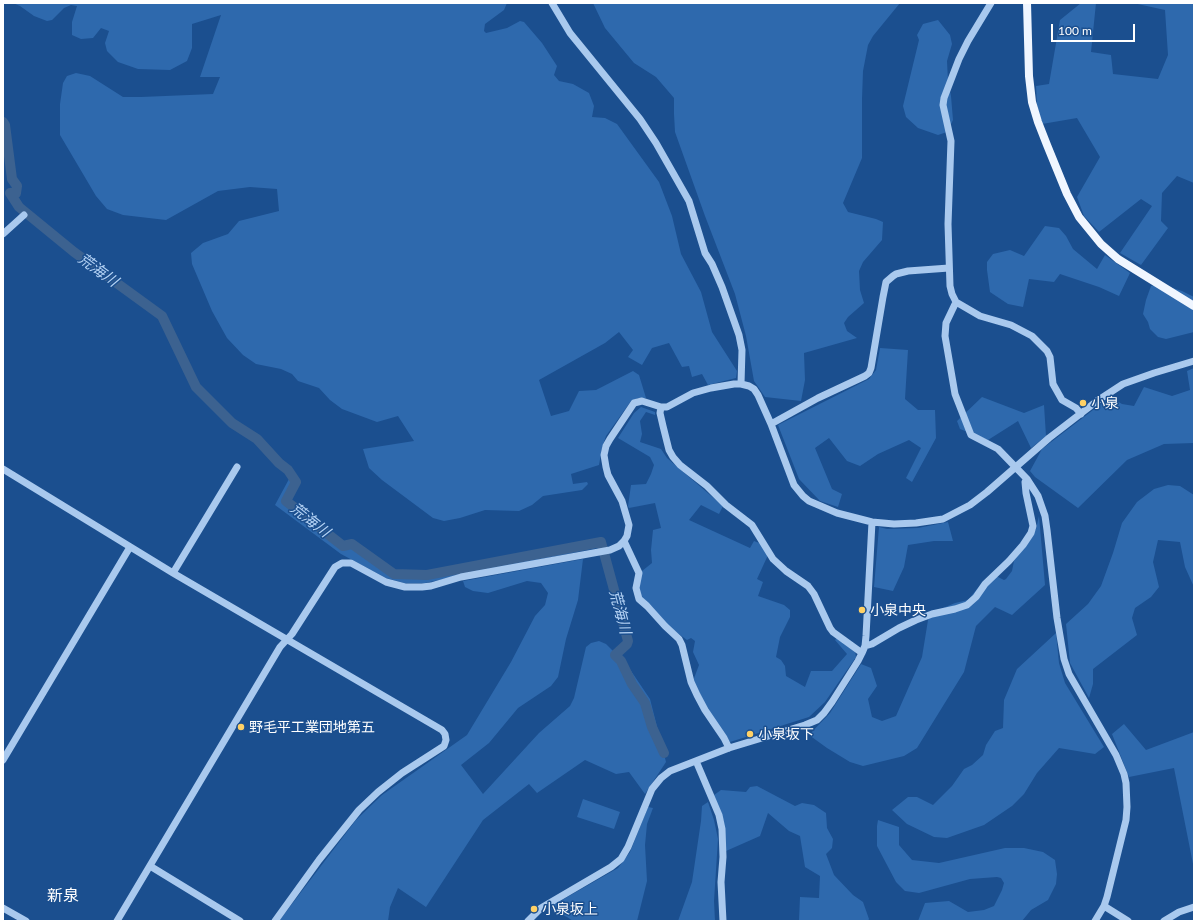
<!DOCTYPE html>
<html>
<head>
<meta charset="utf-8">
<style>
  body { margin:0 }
  #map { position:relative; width:1197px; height:924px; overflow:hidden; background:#1b4f8f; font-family:Lato,sans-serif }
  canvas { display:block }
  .frame { position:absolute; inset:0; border:4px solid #fff; pointer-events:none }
  .scale { position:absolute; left:1051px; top:24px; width:84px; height:18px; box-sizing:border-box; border:2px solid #fff; border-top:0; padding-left:5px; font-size:12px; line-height:14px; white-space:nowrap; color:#fff; -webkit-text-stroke:3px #1b4f8f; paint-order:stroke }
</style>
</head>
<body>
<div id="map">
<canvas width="1197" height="924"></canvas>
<div class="frame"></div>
<div class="scale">100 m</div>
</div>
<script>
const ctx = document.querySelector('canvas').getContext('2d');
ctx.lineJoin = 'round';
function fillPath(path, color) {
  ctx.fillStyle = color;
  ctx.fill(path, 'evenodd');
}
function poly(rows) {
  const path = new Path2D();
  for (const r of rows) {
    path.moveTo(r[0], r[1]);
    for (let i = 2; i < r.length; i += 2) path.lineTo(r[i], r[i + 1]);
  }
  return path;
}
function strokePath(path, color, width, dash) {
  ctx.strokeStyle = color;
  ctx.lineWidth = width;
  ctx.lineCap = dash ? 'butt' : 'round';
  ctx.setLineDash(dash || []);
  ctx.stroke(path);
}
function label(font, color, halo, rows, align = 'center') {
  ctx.font = font + ' Lato,"Noto Sans JP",sans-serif';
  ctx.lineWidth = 3;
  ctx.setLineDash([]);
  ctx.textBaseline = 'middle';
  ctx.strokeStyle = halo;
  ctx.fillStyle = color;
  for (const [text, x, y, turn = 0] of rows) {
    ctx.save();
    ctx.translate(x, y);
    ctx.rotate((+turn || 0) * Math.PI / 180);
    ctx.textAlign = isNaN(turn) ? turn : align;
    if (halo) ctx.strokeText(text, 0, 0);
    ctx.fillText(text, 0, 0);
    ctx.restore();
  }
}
const green = poly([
  [13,3,507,3,504,10,485,24,484,31,486,33,507,28,520,21,524,22,542,43,557,66,554,75,559,81,573,84,589,93,594,106,592,117,605,118,617,124,659,182,672,216,681,254,701,292,712,332,737,371,736,378,708,385,702,374,692,377,689,366,682,367,669,343,652,348,642,365,628,357,633,350,619,332,605,343,539,380,551,416,569,411,579,391,596,390,633,371,639,375,646,398,638,398,631,401,606,436,602,448,599,465,571,474,573,484,587,482,588,484,582,490,543,496,532,505,519,511,485,510,460,518,444,521,433,518,382,480,369,468,363,449,414,441,398,416,377,422,342,409,330,400,319,388,298,381,292,374,281,369,256,364,243,355,227,338,212,311,192,264,191,253,203,243,228,234,239,221,279,211,277,189,250,187,218,191,166,220,123,215,107,209,96,196,60,135,60,104,63,83,67,76,76,73,90,76,123,97,141,97,213,94,220,77,200,77,221,15,192,24,192,48,187,61,170,70,138,69,118,62,107,51,105,43,109,31,101,28,93,38,81,39,72,35,72,22,77,6,71,5,64,8,52,20,47,21,34,16,20,6],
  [593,3,900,3,873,36,868,45,863,71,862,99,862,158,843,203,848,212,876,219,883,222,882,240,863,262,859,271,860,290,864,303,848,317,844,323,847,331,857,338,804,353,805,380,801,401,765,397,754,381,746,336,735,294,705,216,675,132,674,114,674,98,656,77,634,63,605,28],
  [1081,3,1096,3,1091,52,1111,55,1113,74,1158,79,1168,55,1165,10,1133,3,1194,3,1194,183,1177,176,1162,193,1161,221,1168,228,1141,265,1120,253,1152,206,1141,199,1099,232,1084,216,1077,197,1100,157,1077,118,1042,124,1037,105,1036,86,1049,84,1060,20],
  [938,20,950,35,952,44,947,61,948,81,951,96,953,120,947,132,938,135,918,128,906,117,903,106,919,40,917,35,923,24],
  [1045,226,1059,228,1066,236,1073,249,1097,269,1105,255,1130,273,1119,296,1099,287,1060,274,1054,282,1029,279,1023,307,1008,304,990,292,987,270,987,262,993,254,1010,250,1024,256],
  [1160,284,1182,291,1194,297,1194,332,1166,339,1158,337,1150,329,1148,322,1143,314,1146,300,1151,286],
  [880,348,908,350,905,399,918,410,935,410,936,438,912,482,906,478,921,448,909,440,878,454,860,466,847,461,829,438,815,448,832,489,842,494,838,507,820,501,799,479,778,425,869,379,876,370],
  [1194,368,1194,443,1164,444,1127,460,1078,508,1035,477,1030,471,1042,449,1110,397,1122,404,1134,406,1144,387,1172,396,1190,390,1187,371],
  [982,397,1024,413,1044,405,1046,436,1031,448,1018,421,988,440,960,429,957,421],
  [641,407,655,412,655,415,646,412,640,421,642,434,640,442,661,449,667,458,723,506,719,514,701,505,689,520,750,548,754,541,762,544,768,555,757,579,763,582,758,596,784,605,790,610,790,617,780,637,776,657,781,660,785,666,786,676,805,687,811,671,832,671,847,654,835,640,837,638,855,650,856,657,825,702,809,717,730,742,710,713,693,681,699,665,693,652,695,641,691,638,687,640,672,629,639,594,639,582,642,571,652,563,651,550,653,530,661,528,655,503,629,508,628,506,631,485,646,484,651,474,654,465,650,457,618,438,634,413],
  [289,479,293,483,284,502,343,548,352,547,394,576,427,577,557,549,599,544,601,547,425,583,404,583,386,578,341,554,275,505],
  [1168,485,1180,486,1194,495,1194,587,1185,567,1180,542,1158,540,1153,562,1159,587,1151,597,1135,608,1132,618,1137,635,1093,669,1093,684,1089,698,1070,663,1066,624,1088,604,1101,586,1113,553,1122,523,1137,502,1154,489],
  [1039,516,1045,585,1012,615,995,607,976,626,964,672,917,748,904,756,863,766,850,762,827,748,809,735,830,713,861,664,871,668,877,686,868,699,872,717,882,721,896,716,922,657,929,614,955,603,968,600,977,589,994,575,1004,580,1006,579,1012,571,1014,561,1036,529],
  [948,522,953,541,934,541,908,545,904,567,893,591,874,587,879,527,887,529,918,528],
  [583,559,578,600,566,639,558,677,551,686,518,708,489,743,461,765,483,794,539,733,570,706,574,698,586,647,591,643,599,641,606,644,627,665,650,699,666,762,645,794,629,772,616,774,585,760,537,793,529,784,483,820,426,907,398,888,390,907,388,921,279,921,356,820,382,795,467,735,511,662,535,616,545,605,548,593,541,583,527,581,488,593,473,591,465,587,463,581],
  [1056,633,1059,663,1065,683,1104,747,1095,754,1059,748,1037,773,1024,794,1012,806,984,825,947,838,934,837,907,824,892,810,908,797,917,797,933,805,952,786,964,769,972,765,983,755,986,745,995,731,1003,728,1004,700,1017,669],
  [1124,724,1146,750,1194,732,1194,869,1174,768,1129,777,1112,734],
  [757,786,795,806,802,803,814,805,826,813,827,828,833,839,832,848,826,854,834,875,853,895,863,902,869,919,868,921,799,921,800,897,819,898,820,876,805,867,800,836,789,831,768,813,760,836,726,851,724,822,714,795,721,790,746,792,750,787],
  [583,799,620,812,614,829,577,817],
  [708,802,714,820,718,839,714,901,715,921,678,921,692,882,701,821,702,806],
  [648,807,653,808,647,824,645,845,647,881,637,921,573,921,567,917,548,908,618,868,630,852],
  [878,820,899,827,899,845,912,860,939,863,1005,848,1024,848,1043,852,1055,860,1057,874,1056,884,1048,900,1031,910,1022,921,918,921,925,903,949,901,968,912,984,910,994,906,1002,890,1004,883,1001,878,997,877,970,879,919,893,905,891,896,882,877,846,877,826]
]);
const river = poly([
  [3,122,5,125,12,179,17,186,16,193,10,193,19,207,74,252,162,316,196,387,232,423,257,439,279,463,288,470,296,482,286,501,343,546,352,544,394,574,427,575,601,542,628,641,627,644,615,655,621,661,632,684,645,703,652,727,664,753]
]);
const minor = poly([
  [552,3,570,33,640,119,656,143,689,201,705,253,712,264,722,287,739,335,742,350,741,384],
  [991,3,968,41,959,59,944,98,943,105,951,141,948,224,950,286,952,294,956,302,980,316,1011,325,1032,336,1047,351,1050,357,1053,384,1062,400,1076,408,1081,414],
  [3,234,24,215],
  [956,302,946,323,945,336,955,394,971,435,998,449,1027,479,1038,496,1045,516,1047,530,1057,618,1064,659,1069,674,1116,755,1124,774,1126,783,1127,807,1126,820,1107,897,1104,906,1095,921],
  [661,407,660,413,663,426,669,450,673,457,680,465,707,486,726,505,752,525,773,559,786,571,808,586,814,594,830,628,833,632,862,653],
  [771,424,818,398,865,376,869,373,871,368,883,297,886,282,893,276,896,274,908,271,949,268],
  [3,469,173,573,442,730,445,734,446,740,444,746,402,773,378,792,359,810,319,860,275,921],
  [624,541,639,573,636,588,639,599,647,606,665,626,679,639,682,645,691,682,697,695,705,710,724,738,729,748],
  [173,573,237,467],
  [865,646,872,644,899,628,916,620,932,614,955,609,967,605,976,597,985,584,1009,561,1023,545,1031,533,1033,526,1026,493,1025,482,1027,479],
  [3,760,130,547],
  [696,761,719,815,722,829,723,857,721,882,723,921],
  [150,866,240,921],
  [1104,906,1128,921],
  [3,908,26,921],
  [117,921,280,647,292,634,335,567,342,563,351,563,386,582,405,587,422,587,431,586,461,577,610,550,619,546,624,541,627,536,629,525,622,501,608,475,606,467,604,455,606,446,610,439,634,403,642,401,661,407,667,407,693,393,711,388,734,384,741,384,749,386,754,389,758,395,771,424,794,485,803,496,809,501,837,513,872,522,894,524,916,523,943,519,970,505,987,492,1049,438,1097,401,1123,384,1154,373,1194,361],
  [528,921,541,908,611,867,621,859,628,847,652,789,661,778,670,771,729,748,805,725,817,720,824,713,832,702,858,661,862,653,865,646,866,636,872,522],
  [1164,921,1179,912,1194,907]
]);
const major = poly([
  [1027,3,1029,76,1032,102,1038,122,1047,145,1067,194,1079,217,1101,244,1118,259,1194,306]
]);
const markers = [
  [1083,403,4,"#ffd166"],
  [862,610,4,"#ffd166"],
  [241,727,4,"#ffd166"],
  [750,734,4,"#ffd166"],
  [534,909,4,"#ffd166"]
];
const poiNames = [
  ["小泉",1091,403],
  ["小泉中央",870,610],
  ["野毛平工業団地第五",249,727],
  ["小泉坂下",758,734],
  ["小泉坂上",542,909]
];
const waterNames = [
  ["荒海川",98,270,36],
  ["荒海川",310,520,38],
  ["荒海川",620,612,75]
];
const quarterNames = [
  ["新泉",63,896]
];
fillPath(green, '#2e69ad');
strokePath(river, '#3c6290', 10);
strokePath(minor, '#a9c9ee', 7);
strokePath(major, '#f0f6ff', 8);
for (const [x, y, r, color] of markers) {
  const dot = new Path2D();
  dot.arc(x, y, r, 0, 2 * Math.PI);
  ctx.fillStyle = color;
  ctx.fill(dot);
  strokePath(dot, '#1b4f8f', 1.5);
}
label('14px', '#fff', '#1b4f8f', poiNames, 'left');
label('italic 15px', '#b5d3f5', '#1b4f8f', waterNames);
label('16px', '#fff', '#1b4f8f', quarterNames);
</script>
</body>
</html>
